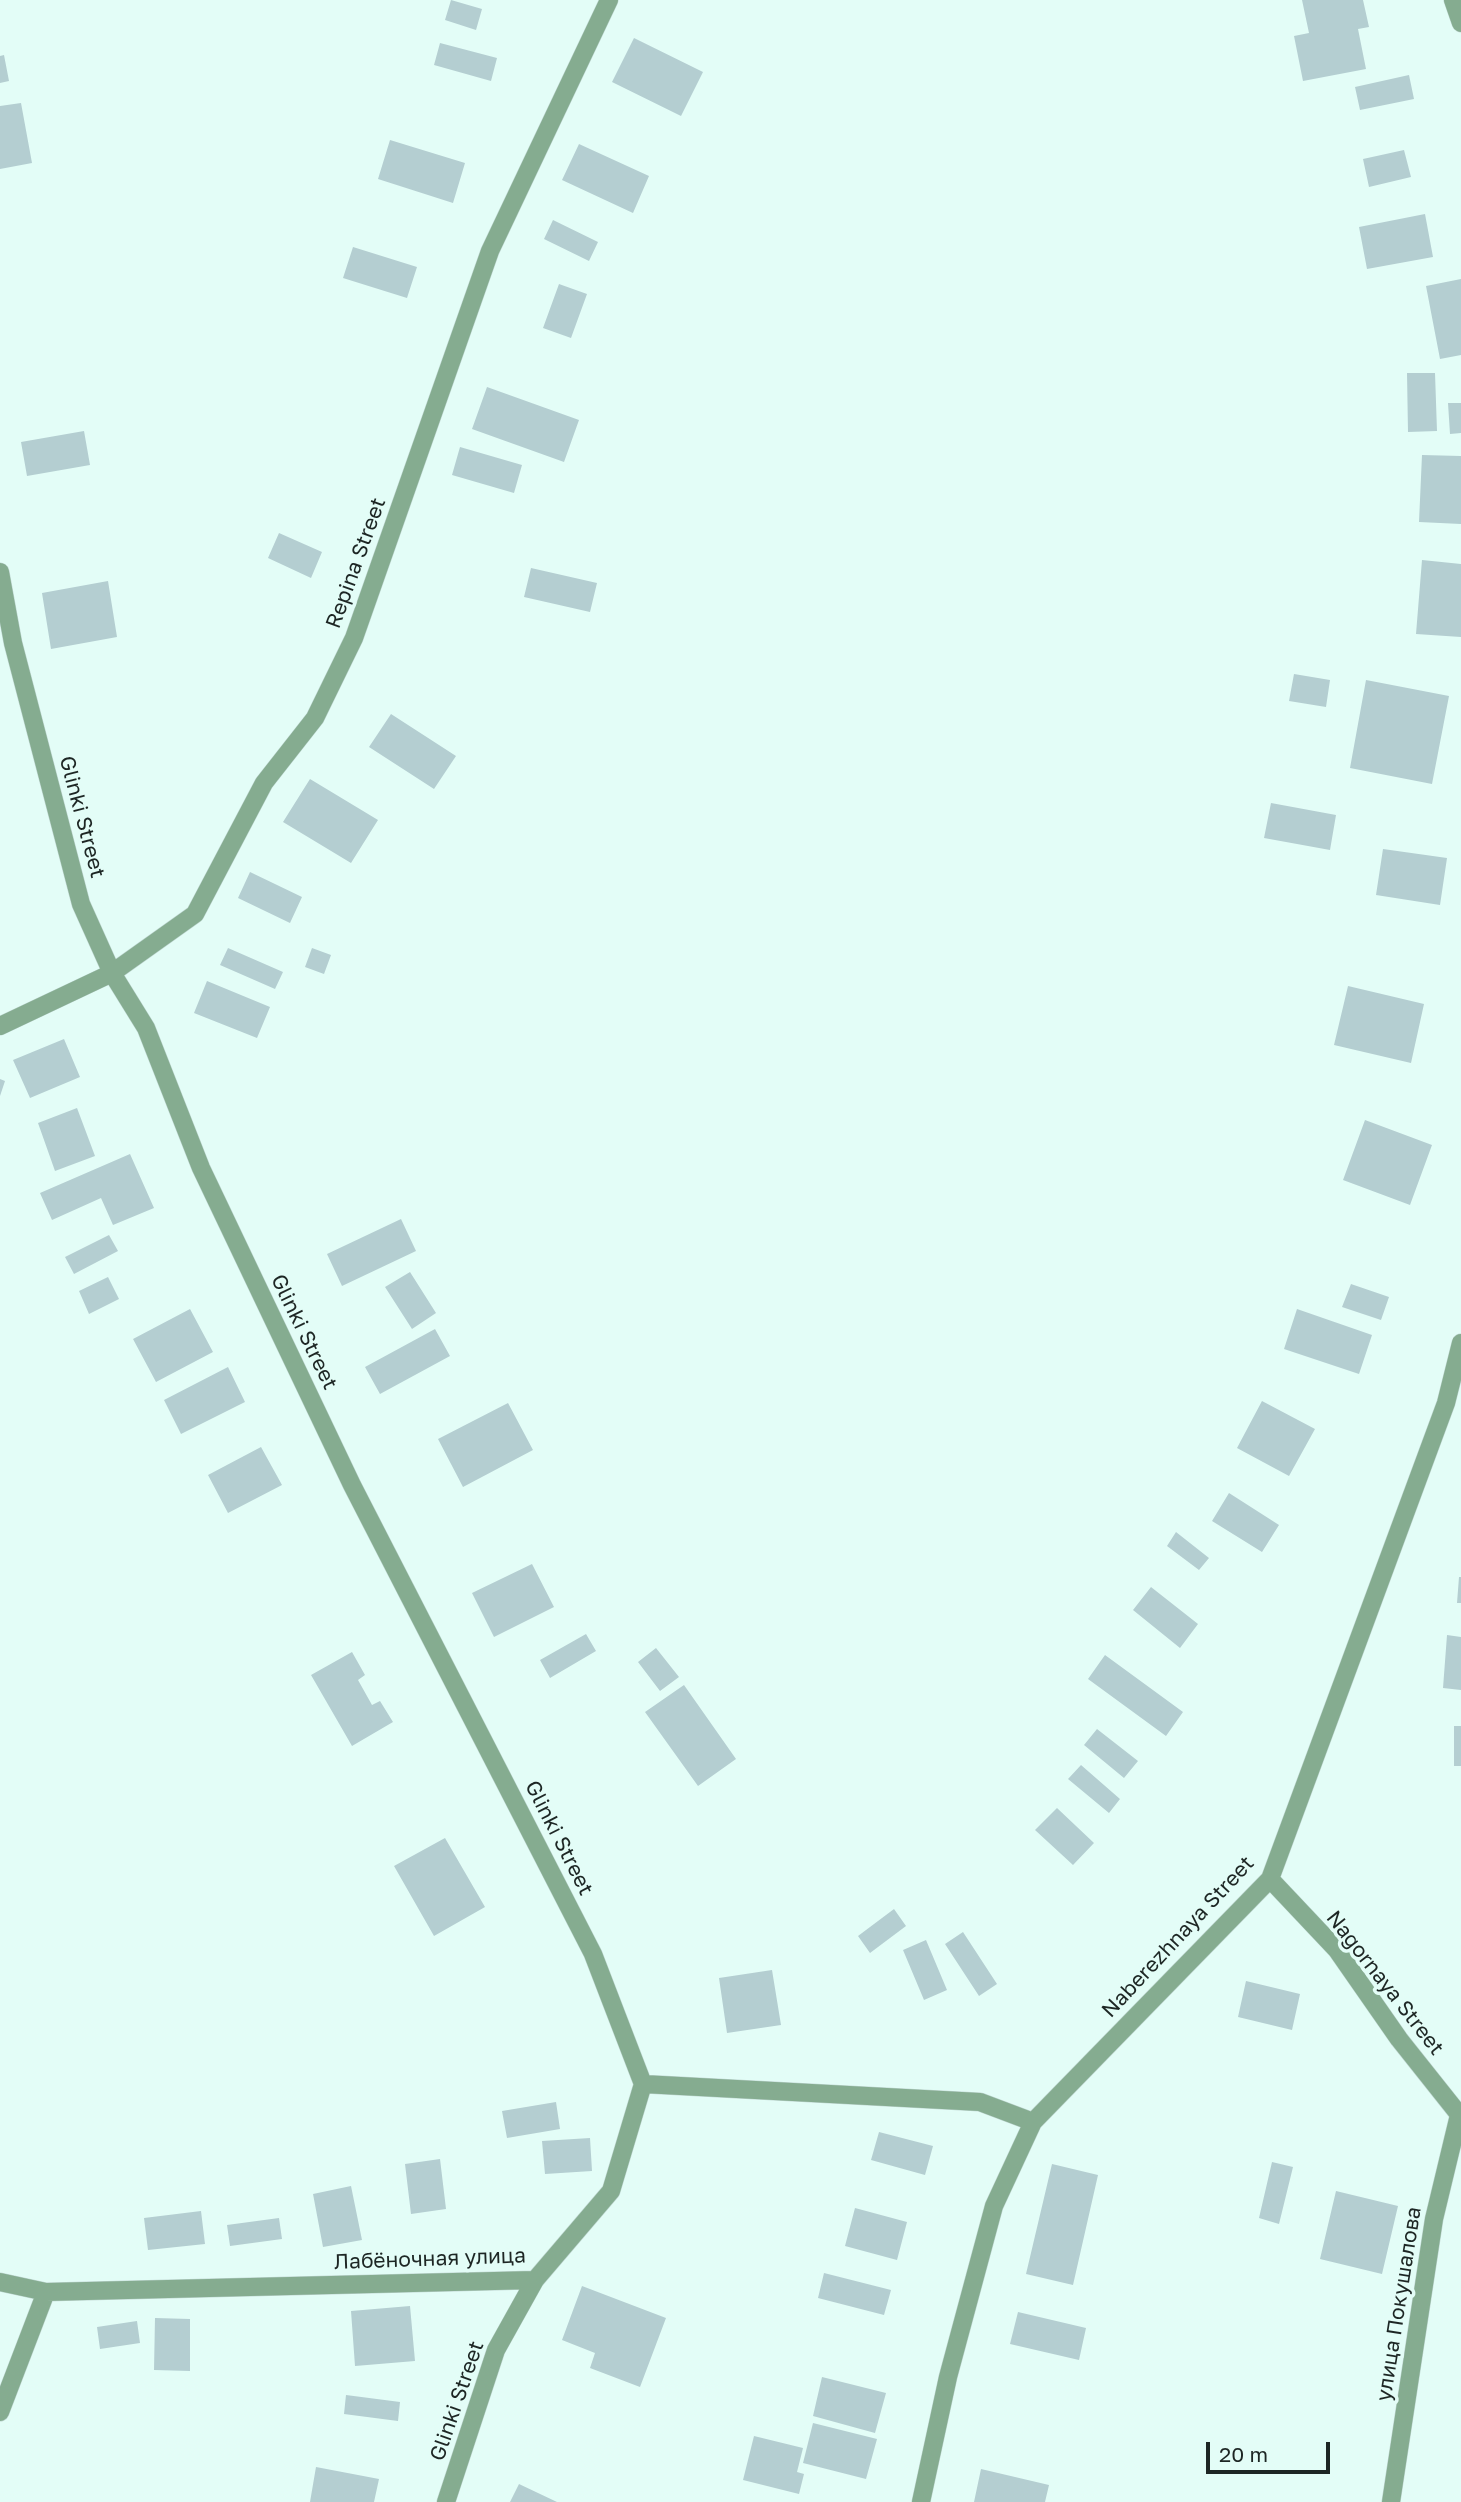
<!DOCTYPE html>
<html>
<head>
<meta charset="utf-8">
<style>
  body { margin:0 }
  #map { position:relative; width:1461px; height:2502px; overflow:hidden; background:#e3fdf7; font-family:"Golos Text",sans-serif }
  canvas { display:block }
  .scale { position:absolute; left:1206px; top:2442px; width:124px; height:32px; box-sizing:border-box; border:4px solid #1d2624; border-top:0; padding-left:9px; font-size:21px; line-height:24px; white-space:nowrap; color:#1d2624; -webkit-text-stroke:5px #e3fdf7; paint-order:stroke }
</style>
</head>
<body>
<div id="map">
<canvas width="1461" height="2502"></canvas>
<div class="scale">20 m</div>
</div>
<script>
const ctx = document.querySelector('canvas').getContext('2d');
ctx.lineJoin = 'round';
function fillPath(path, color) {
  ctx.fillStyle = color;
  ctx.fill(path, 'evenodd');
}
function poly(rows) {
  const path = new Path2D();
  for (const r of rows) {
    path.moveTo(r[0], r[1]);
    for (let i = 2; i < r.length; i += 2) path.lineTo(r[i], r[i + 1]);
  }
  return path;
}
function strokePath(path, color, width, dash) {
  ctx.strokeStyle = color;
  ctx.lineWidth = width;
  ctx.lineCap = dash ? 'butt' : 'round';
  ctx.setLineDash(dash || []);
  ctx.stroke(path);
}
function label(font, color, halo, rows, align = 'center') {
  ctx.font = font + ' "Golos Text",sans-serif';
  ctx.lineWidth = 7;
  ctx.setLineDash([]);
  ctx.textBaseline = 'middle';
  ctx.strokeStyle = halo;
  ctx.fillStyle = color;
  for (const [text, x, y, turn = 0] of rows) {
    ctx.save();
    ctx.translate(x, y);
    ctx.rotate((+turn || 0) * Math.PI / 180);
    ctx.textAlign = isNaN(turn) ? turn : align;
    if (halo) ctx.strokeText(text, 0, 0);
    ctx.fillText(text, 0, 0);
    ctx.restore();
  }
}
const building = poly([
  [451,0,482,9,476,30,445,20],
  [1302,0,1363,0,1369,27,1358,29,1366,69,1303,81,1294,36,1309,33],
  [634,38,703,72,681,116,612,82],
  [440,43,497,58,491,81,434,65],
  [4,55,9,81,0,83,0,56],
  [1409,75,1414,99,1360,110,1355,87],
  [21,103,32,163,0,169,0,106],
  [390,140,465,163,453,203,378,179],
  [579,144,649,176,633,213,562,180],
  [1404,150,1411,177,1369,187,1363,159],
  [1425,214,1433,257,1367,269,1359,227],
  [553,220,598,242,589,261,544,239],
  [353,247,417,267,407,298,343,278],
  [1461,279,1461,355,1440,359,1426,286],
  [559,284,587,294,571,338,543,328],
  [1407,373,1435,373,1437,431,1408,432],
  [487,387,579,420,564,462,472,429],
  [1448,403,1461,403,1461,433,1450,434],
  [84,431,90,465,27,476,21,442],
  [460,447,522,465,514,493,452,475],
  [1422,455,1461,456,1461,524,1419,522],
  [279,533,322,552,311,578,268,558],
  [1422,560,1461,564,1461,637,1416,634],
  [531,568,597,583,590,612,524,597],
  [108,581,117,637,51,649,42,593],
  [1294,674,1330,680,1326,707,1289,701],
  [1366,680,1449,696,1432,784,1350,768],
  [391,714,456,756,434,789,369,747],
  [310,779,378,820,351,863,283,822],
  [1271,803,1336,815,1330,850,1264,838],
  [1383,849,1447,858,1440,905,1376,895],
  [250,872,302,897,290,923,238,898],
  [228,948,283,972,275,989,220,965],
  [312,948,331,955,324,974,305,967],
  [207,981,270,1007,257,1038,194,1013],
  [1348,986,1424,1004,1411,1063,1334,1045],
  [64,1039,80,1077,30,1098,13,1060],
  [0,1079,5,1081,0,1096],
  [77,1108,95,1156,55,1171,38,1123],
  [1365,1120,1432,1145,1410,1205,1343,1180],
  [130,1154,154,1208,113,1225,101,1198,52,1220,40,1193],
  [401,1219,416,1251,342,1286,327,1254],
  [109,1235,118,1251,74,1274,65,1257],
  [410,1272,436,1313,412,1329,385,1287],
  [108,1277,119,1299,89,1314,79,1291],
  [1351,1284,1389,1297,1381,1320,1342,1307],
  [190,1309,213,1352,156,1382,133,1339],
  [1297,1309,1372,1335,1359,1374,1284,1349],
  [435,1329,450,1356,380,1394,365,1367],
  [228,1367,245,1402,181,1434,164,1400],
  [1262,1401,1315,1429,1289,1476,1237,1448],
  [508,1403,533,1450,463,1487,438,1439],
  [261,1447,282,1485,228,1513,208,1475],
  [1229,1493,1279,1525,1262,1552,1212,1521],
  [1176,1532,1209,1558,1199,1570,1167,1546],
  [532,1564,554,1607,494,1637,472,1593],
  [1459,1577,1461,1577,1461,1603,1457,1603],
  [1151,1587,1198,1624,1180,1648,1133,1610],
  [586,1634,596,1651,550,1678,540,1660],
  [1447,1635,1461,1637,1461,1690,1443,1688],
  [656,1648,679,1677,660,1691,638,1662],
  [352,1652,365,1675,358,1680,372,1705,380,1701,393,1722,352,1746,311,1675],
  [1105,1655,1183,1712,1166,1736,1088,1679],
  [684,1685,736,1759,698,1786,645,1712],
  [1454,1726,1461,1726,1461,1766,1454,1766],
  [1097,1729,1138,1761,1124,1778,1084,1745],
  [1081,1765,1120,1799,1109,1813,1068,1779],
  [1057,1808,1094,1843,1073,1865,1035,1830],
  [445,1838,485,1907,434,1936,394,1866],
  [894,1909,906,1926,870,1953,858,1936],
  [963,1932,997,1984,979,1996,945,1944],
  [926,1940,947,1990,924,2000,903,1950],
  [772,1970,781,2025,727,2033,719,1978],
  [1246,1981,1300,1994,1292,2030,1238,2017],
  [556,2102,560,2129,507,2138,502,2111],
  [879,2132,933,2146,925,2175,871,2160],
  [590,2138,592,2171,545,2174,542,2141],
  [440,2159,446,2209,411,2214,405,2164],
  [1272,2162,1293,2167,1279,2224,1259,2218],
  [1052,2164,1098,2175,1073,2285,1026,2274],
  [351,2186,362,2240,323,2247,313,2194],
  [1336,2191,1398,2206,1382,2274,1320,2259],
  [855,2208,907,2222,897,2260,845,2246],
  [201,2211,205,2244,148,2250,144,2218],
  [279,2218,282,2239,230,2246,227,2225],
  [824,2273,891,2290,884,2315,818,2298],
  [582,2286,666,2318,640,2387,590,2368,595,2353,562,2340],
  [410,2306,415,2361,355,2366,351,2311],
  [1018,2312,1086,2328,1079,2360,1010,2344],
  [155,2318,190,2319,190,2371,154,2370],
  [137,2321,140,2343,100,2349,97,2327],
  [822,2377,886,2393,875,2433,813,2416],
  [346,2395,400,2402,398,2421,344,2414],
  [813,2423,877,2439,866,2479,803,2463],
  [754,2436,803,2448,797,2472,804,2474,799,2494,743,2480],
  [316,2467,379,2479,374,2502,310,2502],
  [981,2469,1049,2485,1045,2502,974,2502],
  [519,2484,557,2502,510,2502]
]);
const street = poly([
  [1453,0,1461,23],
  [0,572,13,643,81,904,112,973,146,1028,201,1168,352,1485,593,1954,643,2084],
  [0,1026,112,973,195,914,264,783,315,718,354,638,490,251,609,0],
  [1270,1879,1337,1950,1399,2039,1461,2117],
  [0,2282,46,2292,535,2280,611,2191,643,2084,980,2102,1033,2122],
  [0,2412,46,2292],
  [446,2502,496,2350,535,2280],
  [921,2502,948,2377,994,2206,1033,2122,1270,1879,1446,1403,1461,1343],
  [1391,2502,1434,2219,1459,2115]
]);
const streetNames = [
  ["Repina Street",356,563,-70],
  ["Glinki Street",82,817,75],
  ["Glinki Street",304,1332,64],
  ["Glinki Street",559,1838,63],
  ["Naberezhnaya Street",1178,1937,-47],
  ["Nagornaya Street",1385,1983,52],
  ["Лабёночная улица",430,2259,-2],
  ["улица Покушалова",1399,2304,-81],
  ["Glinki Street",457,2401,-71]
];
fillPath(building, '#b4ced1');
strokePath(street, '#bfd6d1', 19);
strokePath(street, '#85ac90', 18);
label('21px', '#1d2624', '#e3fdf7', streetNames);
</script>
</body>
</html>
